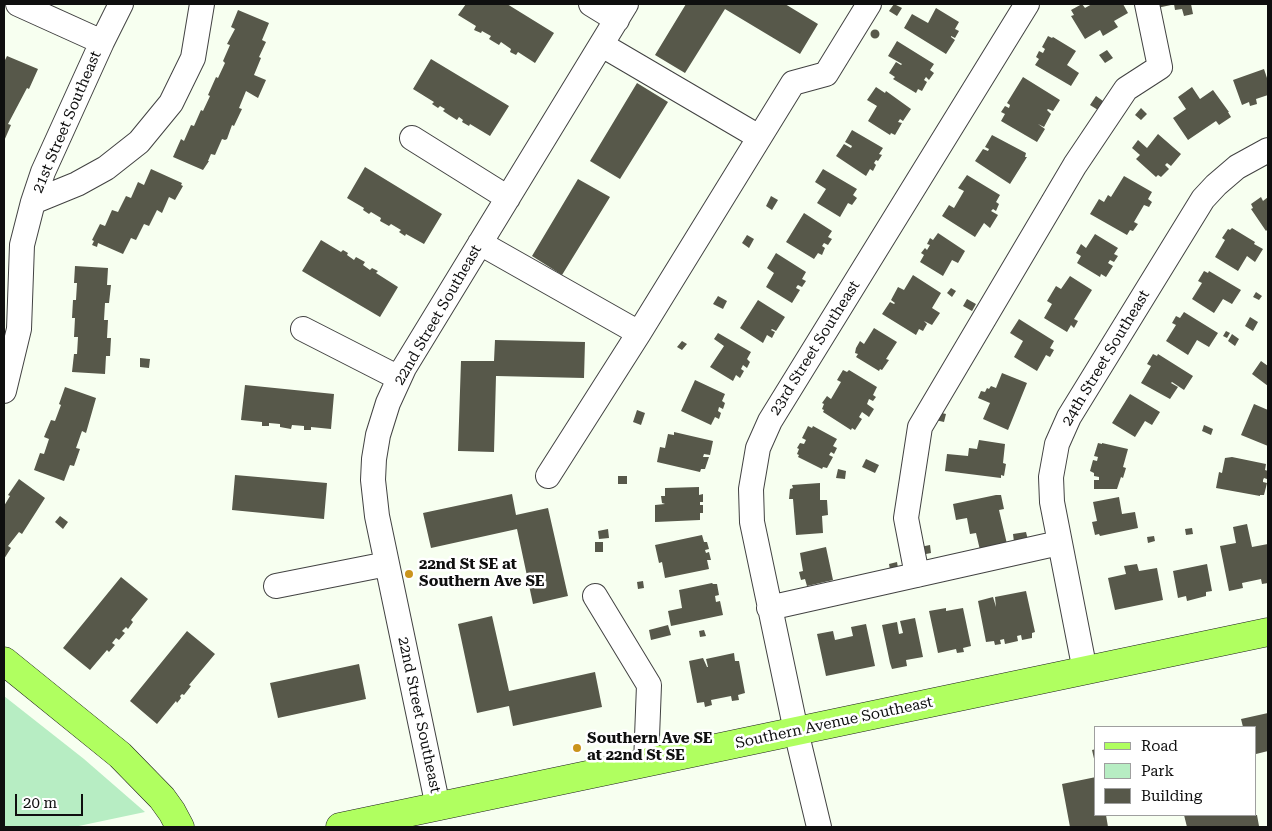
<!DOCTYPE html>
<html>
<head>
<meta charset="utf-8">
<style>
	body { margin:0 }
	#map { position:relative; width:1272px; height:831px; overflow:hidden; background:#f7fff0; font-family:"Roboto Serif",serif }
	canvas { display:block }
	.frame { position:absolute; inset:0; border:5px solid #0f0f0f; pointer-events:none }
	.legend { position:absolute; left:1094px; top:726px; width:162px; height:90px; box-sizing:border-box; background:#fff; border:1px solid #9f9f9f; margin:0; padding:6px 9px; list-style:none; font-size:15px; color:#0f0f0f }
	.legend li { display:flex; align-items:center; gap:10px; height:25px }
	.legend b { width:25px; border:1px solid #9f9f9f }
	.scale { position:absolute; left:15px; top:794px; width:68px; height:22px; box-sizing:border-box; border:2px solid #0f0f0f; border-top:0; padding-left:6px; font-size:15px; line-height:18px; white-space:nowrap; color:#0f0f0f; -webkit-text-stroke:4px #fff; paint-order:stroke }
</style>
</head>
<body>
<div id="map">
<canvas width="1272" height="831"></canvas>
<div class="frame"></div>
<ul class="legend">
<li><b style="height:6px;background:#b0ff60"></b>Road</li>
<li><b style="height:14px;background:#b7edc3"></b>Park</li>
<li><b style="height:14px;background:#57584a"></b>Building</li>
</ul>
<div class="scale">20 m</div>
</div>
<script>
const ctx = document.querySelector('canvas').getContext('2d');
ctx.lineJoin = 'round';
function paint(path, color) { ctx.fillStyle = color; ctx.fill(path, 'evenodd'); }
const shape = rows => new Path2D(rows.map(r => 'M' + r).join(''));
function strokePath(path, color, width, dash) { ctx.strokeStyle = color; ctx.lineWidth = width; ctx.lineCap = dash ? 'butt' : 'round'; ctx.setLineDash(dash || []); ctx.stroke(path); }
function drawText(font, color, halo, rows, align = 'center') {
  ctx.font = font + ' "Roboto Serif",serif'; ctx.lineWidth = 5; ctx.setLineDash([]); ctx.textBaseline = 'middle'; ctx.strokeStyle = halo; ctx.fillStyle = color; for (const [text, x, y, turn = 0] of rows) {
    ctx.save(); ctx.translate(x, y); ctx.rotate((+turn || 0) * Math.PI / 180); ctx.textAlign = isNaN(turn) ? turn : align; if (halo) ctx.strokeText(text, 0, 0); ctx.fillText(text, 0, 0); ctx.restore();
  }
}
paint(shape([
	[4,696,84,759,145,812,74,827,4,827]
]), '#b7edc3');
paint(shape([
	[466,4,507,4,554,33,535,63,518,52,516,55,510,52,511,49,501,42,499,45,489,39,491,36,482,31,481,33,474,30,476,26,458,15],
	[686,4,785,4,818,24,800,54,725,9,685,73,655,55],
	[894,4,902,8,897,16,889,11],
	[1082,4,1085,8,1092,4,1123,4,1128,13,1114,21,1118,27,1103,36,1100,30,1085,39,1071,16,1074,15,1071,10],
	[1156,4,1171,4,1171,5,1157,8],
	[1174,4,1191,4,1193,14,1184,16,1182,9,1175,10],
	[936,8,959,22,955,29,959,31,955,38,951,36,951,37,955,40,946,54,904,28,912,14,928,23],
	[238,10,269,23,262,40,266,42,259,57,261,58,254,75,266,80,258,98,246,91,239,108,242,109,234,126,232,125,227,139,225,140,222,139,215,155,211,154,208,161,209,161,203,170,173,157,181,139,184,141,191,125,194,126,201,110,203,111,210,96,208,95,216,77,218,78,225,63,223,61,230,45,227,44,235,29,231,27],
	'870.5 34a4.5 4.5 0 1 1 9 0a4.5 4.5 0 1 1-9 0Z',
	[1048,36,1052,38,1053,37,1076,51,1067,65,1079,73,1071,86,1035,65,1039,59,1036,57,1039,51,1043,53,1045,49,1042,47],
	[897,41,934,64,930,70,934,73,929,80,926,77,924,80,927,82,922,91,918,89,916,93,893,79,895,77,889,73,896,62,901,65,902,64,888,56],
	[1107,50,1113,58,1105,63,1099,55],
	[7,56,38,69,29,89,27,88,8,124,11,125,4,141,4,62],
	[431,59,509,106,490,136,470,124,469,126,462,122,463,120,459,117,457,120,449,115,443,111,445,109,440,106,438,108,432,104,434,102,413,89],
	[1264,69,1268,81,1268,95,1256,99,1257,104,1250,106,1249,102,1242,105,1233,80],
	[1023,77,1060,100,1053,111,1048,109,1047,110,1051,114,1044,127,1038,124,1045,129,1037,142,1001,121,1005,114,1001,112,1005,106,1009,108,1010,105,1007,103],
	[637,83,668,102,620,179,590,161],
	[876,87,885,93,886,91,911,109,903,121,900,119,898,122,902,123,895,135,891,133,890,135,868,121,877,106,867,100],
	[1192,87,1200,99,1213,90,1229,112,1228,112,1231,117,1219,125,1216,121,1188,140,1173,118,1186,109,1178,97],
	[1096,96,1103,101,1098,110,1090,105],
	[1141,108,1147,114,1141,120,1135,115],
	[852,130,883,148,879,154,882,155,878,161,876,160,874,163,876,165,873,171,870,169,866,176,836,156,844,144,851,148,852,146,845,142],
	[1158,134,1181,154,1171,166,1167,163,1165,165,1169,169,1161,177,1158,175,1156,177,1136,159,1140,155,1132,148,1138,140,1147,148],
	[992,135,1026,153,1025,157,1027,157,1010,184,975,161,983,149,988,151,989,149,985,147],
	[365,167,442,214,424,244,406,234,405,236,399,232,401,230,391,224,389,226,380,221,381,218,371,212,369,214,363,210,364,208,347,198],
	[151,169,182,183,181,185,183,186,175,200,169,197,162,213,157,210,149,226,144,224,136,240,131,238,123,254,98,243,97,247,92,245,94,241,92,240,100,224,105,226,112,210,118,212,126,196,131,198,138,182,144,185],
	[823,169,857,189,853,195,857,198,852,205,848,203,840,217,817,203,826,189,815,182],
	[967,175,1000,195,996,202,999,204,996,211,993,209,991,211,998,215,990,228,984,223,975,237,942,216,949,205,954,208,964,191,958,188],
	[1124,176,1152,192,1148,199,1152,202,1149,207,1144,205,1134,222,1138,224,1133,231,1130,230,1127,235,1090,214,1099,199,1104,202,1108,195,1111,197],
	[578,179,610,197,562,275,532,256],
	[771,196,778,200,772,210,766,206],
	[1261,197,1263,201,1268,197,1268,229,1266,231,1251,209,1253,208,1251,204],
	[804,213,832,231,828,237,832,239,828,245,824,243,822,246,825,248,822,255,818,253,814,259,786,242],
	[1232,228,1255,242,1254,244,1263,249,1255,262,1247,256,1238,271,1215,257,1225,240,1222,238,1228,229,1230,230],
	[938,233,965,251,958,263,952,260,943,276,920,262,924,255,921,253,925,248,927,250,930,245,927,244,930,238,933,240],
	[1095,234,1118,248,1114,254,1118,256,1114,262,1110,260,1108,263,1113,266,1106,277,1101,274,1100,277,1077,263,1081,256,1076,253,1081,244,1086,248],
	[747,235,754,239,749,248,742,243],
	[321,240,341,252,343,250,348,253,347,255,354,260,356,257,365,262,363,265,370,270,372,268,378,271,376,273,398,287,380,317,302,271],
	[776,253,806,272,802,279,806,281,802,287,798,285,797,286,796,288,800,290,792,303,766,287,774,273,767,268],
	[75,266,108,268,107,285,111,285,109,303,105,303,104,320,108,320,107,338,111,338,110,356,106,356,105,374,72,372,74,354,77,354,78,337,74,337,75,318,72,318,73,300,76,300,77,283,74,283],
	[1204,271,1208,273,1209,271,1241,290,1232,304,1223,299,1214,313,1192,299,1202,283,1198,281],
	[913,275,941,293,932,308,940,313,932,325,924,321,927,324,923,331,919,329,916,335,882,314,890,302,894,304,895,303,891,300,898,287,904,290],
	[1070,276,1092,290,1074,319,1078,321,1074,328,1071,325,1067,332,1044,318,1052,304,1047,301,1056,286,1061,289],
	[951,288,956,291,952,297,947,293],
	[1256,292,1262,296,1259,300,1253,297],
	[718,296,727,301,723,309,713,304],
	[967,299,976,304,972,311,963,306],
	[758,300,785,317,776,331,772,329,771,330,775,332,772,338,767,335,763,343,740,328],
	[1184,312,1218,333,1209,347,1197,340,1188,355,1166,341,1176,325,1172,323,1176,316,1180,318],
	[1250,317,1258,322,1253,331,1245,326],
	[1019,319,1054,341,1050,348,1054,350,1050,357,1046,355,1037,371,1014,357,1023,341,1010,333],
	[874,328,897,342,886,359,889,360,882,370,880,369,879,371,856,357,858,354,855,353,856,348,860,341,864,344],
	[1226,331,1230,333,1227,338,1223,336],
	[718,333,751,352,747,359,750,362,747,368,743,365,741,369,744,371,740,378,736,375,733,381,710,367,724,346,714,339],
	[1232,334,1239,339,1235,346,1228,341],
	[495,340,585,342,584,378,496,376,494,452,458,451,461,361,494,361],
	[682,341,687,344,682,350,677,347],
	[1153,354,1157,356,1158,354,1193,376,1184,390,1172,382,1171,383,1178,387,1170,399,1141,383,1151,366,1147,364],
	[140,358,150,359,149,368,140,367],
	[1261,361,1268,366,1268,386,1252,374],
	[843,370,847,372,849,370,877,387,873,395,876,397,873,401,869,399,867,404,874,409,869,417,862,412,859,417,862,419,855,430,852,428,851,430,823,412,824,410,822,409,824,404,822,403,827,396,831,399,841,382,837,380],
	[1002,373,1027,383,1008,430,983,419,990,403,978,398,981,391,985,392,987,388,989,389,991,386,996,388],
	[695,380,725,394,722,401,725,403,723,409,719,407,718,411,721,413,719,419,715,417,711,425,681,411],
	[245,385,334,394,331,429,311,427,311,430,304,430,304,426,292,425,291,429,280,427,280,424,269,423,269,426,262,426,262,422,241,420],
	[65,387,96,398,86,433,82,431,76,448,80,449,74,466,70,465,64,481,34,470,40,453,44,454,49,439,44,437,51,420,55,421,61,405,59,404],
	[1130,394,1160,412,1152,425,1145,421,1135,437,1112,423],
	[1254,404,1268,410,1268,446,1241,435],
	[637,410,645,413,641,425,633,422],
	[933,411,946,414,944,422,931,419],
	[1204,425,1213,429,1211,435,1202,431],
	[808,426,812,428,813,426,837,439,833,446,837,448,834,454,831,452,829,455,833,457,827,468,823,467,822,469,798,457,799,455,797,454,799,449,797,448,800,443,804,444,806,440,802,438],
	[674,432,713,441,710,455,704,454,703,457,709,457,705,469,701,469,700,472,657,462,660,447,665,448,668,434,674,435],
	[979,440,1005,444,1003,463,1006,464,1004,476,1001,475,1001,478,945,471,947,454,968,456,969,448,977,449],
	[1098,443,1102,444,1102,443,1128,449,1123,467,1126,468,1123,478,1121,477,1117,489,1094,489,1094,480,1099,480,1099,477,1094,476,1094,473,1090,471,1093,460,1097,461,1098,457,1094,456],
	[1232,457,1266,464,1265,470,1268,471,1268,474,1267,479,1264,478,1263,480,1263,482,1267,483,1264,495,1260,495,1260,496,1216,488,1219,472,1222,473,1225,458],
	[866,459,879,465,875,473,862,467],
	[838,469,846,471,845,479,836,478],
	[235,475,327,483,324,519,232,510],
	[618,476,627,476,627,484,618,484],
	[19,479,45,498,22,534,19,532,8,546,11,548,4,559,4,506,10,496,8,495],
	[820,483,820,500,827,500,828,515,822,516,823,533,796,535,793,499,789,499,790,489,793,488,792,485],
	[699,487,699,495,703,494,703,502,700,502,700,505,703,505,703,513,700,513,700,520,655,522,655,505,665,504,662,503,661,496,665,496,665,488],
	[512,494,516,515,548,508,568,596,533,604,517,529,431,548,423,513],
	[996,495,1001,495,1004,509,999,510,1007,544,980,550,976,533,970,534,967,518,956,520,953,504],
	[1119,497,1122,514,1135,512,1138,528,1100,536,1099,534,1095,535,1092,522,1097,521,1093,502],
	[60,516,68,522,63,529,55,522],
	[1247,524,1252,547,1268,544,1268,583,1262,584,1261,579,1242,583,1243,588,1229,591,1220,546,1236,543,1233,527],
	[1192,528,1193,534,1186,535,1185,529],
	[608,529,609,538,599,539,598,531],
	[1026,532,1028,540,1014,542,1013,534],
	[702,535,704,542,707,542,709,549,705,550,706,553,709,552,711,560,707,560,709,569,665,578,662,562,659,563,655,545],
	[1154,536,1155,541,1148,543,1147,537],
	[595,542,603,542,603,552,595,552],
	[930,545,931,553,921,555,920,547],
	[826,547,833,580,807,586,805,579,801,580,799,572,803,571,800,553],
	[897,562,898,568,890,570,889,564],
	[1137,564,1139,571,1157,568,1163,600,1115,610,1108,578,1126,574,1124,566],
	[1207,564,1212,591,1206,592,1206,596,1187,601,1186,596,1178,598,1173,571],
	[121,577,148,599,131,620,133,622,128,629,126,627,122,631,125,633,119,640,116,638,112,643,115,645,109,652,107,650,90,670,63,648],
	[643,581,644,588,638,589,637,582],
	[712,583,713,584,717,584,719,595,715,596,716,602,720,601,723,615,671,626,668,611,682,608,679,590],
	[1026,591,1035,632,1032,633,1032,638,1022,640,1021,635,1017,636,1018,641,1005,644,1004,639,1000,640,1001,644,995,645,994,641,986,642,978,601,993,597,996,607,995,597],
	[946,608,946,611,963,608,971,646,963,648,964,652,957,653,956,649,938,653,929,611],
	[492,616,509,691,595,672,602,707,513,726,509,706,477,713,458,624],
	[915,618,923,657,906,660,907,666,892,669,890,663,882,625,897,622,899,634,903,633,900,621],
	[866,624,875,666,826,676,817,634,833,631,835,640,853,636,851,627],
	[668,625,671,635,651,640,649,630],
	[704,630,706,636,700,637,699,631],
	[187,631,215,654,189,685,191,686,184,695,182,694,180,696,181,698,177,703,176,701,157,724,130,701],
	[734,653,735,661,739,661,745,693,738,695,739,700,732,701,731,696,711,700,712,705,705,707,704,702,697,703,689,661,703,658,707,667,708,667,706,659],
	[359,664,366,699,278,718,270,683],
	[1268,713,1268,751,1256,754,1256,727,1243,727,1241,719],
	[1096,749,1096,763,1095,763,1092,750],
	[1096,777,1096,815,1106,815,1108,827,1070,827,1062,784],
	[1184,815,1257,815,1259,826,1187,827]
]), '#57584a');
const minor = shape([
	[18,4,102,42],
	[591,4,617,20],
	[602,45,759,137],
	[412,138,508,198],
	[33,202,77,184,106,168,139,142,171,103,193,58,202,4],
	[480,243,639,333],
	[303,329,399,378],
	[4,391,19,329,22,245,33,202,43,172,102,42,121,4],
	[548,476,639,333,793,83,826,74,869,4],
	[917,575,906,518,920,427,1075,165,1126,89,1160,67,1147,4],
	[276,586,387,564],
	[595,596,649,685,646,763],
	[769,608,1059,543],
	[1085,671,1052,502,1051,477,1057,444,1069,417,1203,199,1216,185,1237,167,1268,150],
	[438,807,377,516,373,480,374,459,378,435,388,403,404,368,626,4],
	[819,827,796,731,752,522,751,489,758,448,770,421,1027,4]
]);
const major = shape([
	[4,661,120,755,162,798,172,812,180,827],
	[340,827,1268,632]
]);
strokePath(minor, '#424242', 26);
strokePath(major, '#202020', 29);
strokePath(minor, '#fff', 24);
strokePath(major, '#b0ff60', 28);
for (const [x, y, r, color] of [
	[409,574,5,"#ca941c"],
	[577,748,5,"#ca941c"]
]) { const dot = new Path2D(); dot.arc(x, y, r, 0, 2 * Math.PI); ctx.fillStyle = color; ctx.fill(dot); strokePath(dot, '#fff', 2); }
drawText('15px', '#0f0f0f', '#fff', [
	["21st Street Southeast",67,122,-67],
	["22nd Street Southeast",438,315,-60],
	["23rd Street Southeast",815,348,-58],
	["24th Street Southeast",1106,358,-59],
	["22nd Street Southeast",419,715,78],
	["Southern Avenue Southeast",834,723,-12]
]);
drawText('bold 15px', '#0f0f0f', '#fff', [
	["22nd St SE at",419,565],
	["Southern Ave SE",419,582],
	["Southern Ave SE",587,739],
	["at 22nd St SE",587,756]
], 'left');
</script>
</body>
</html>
